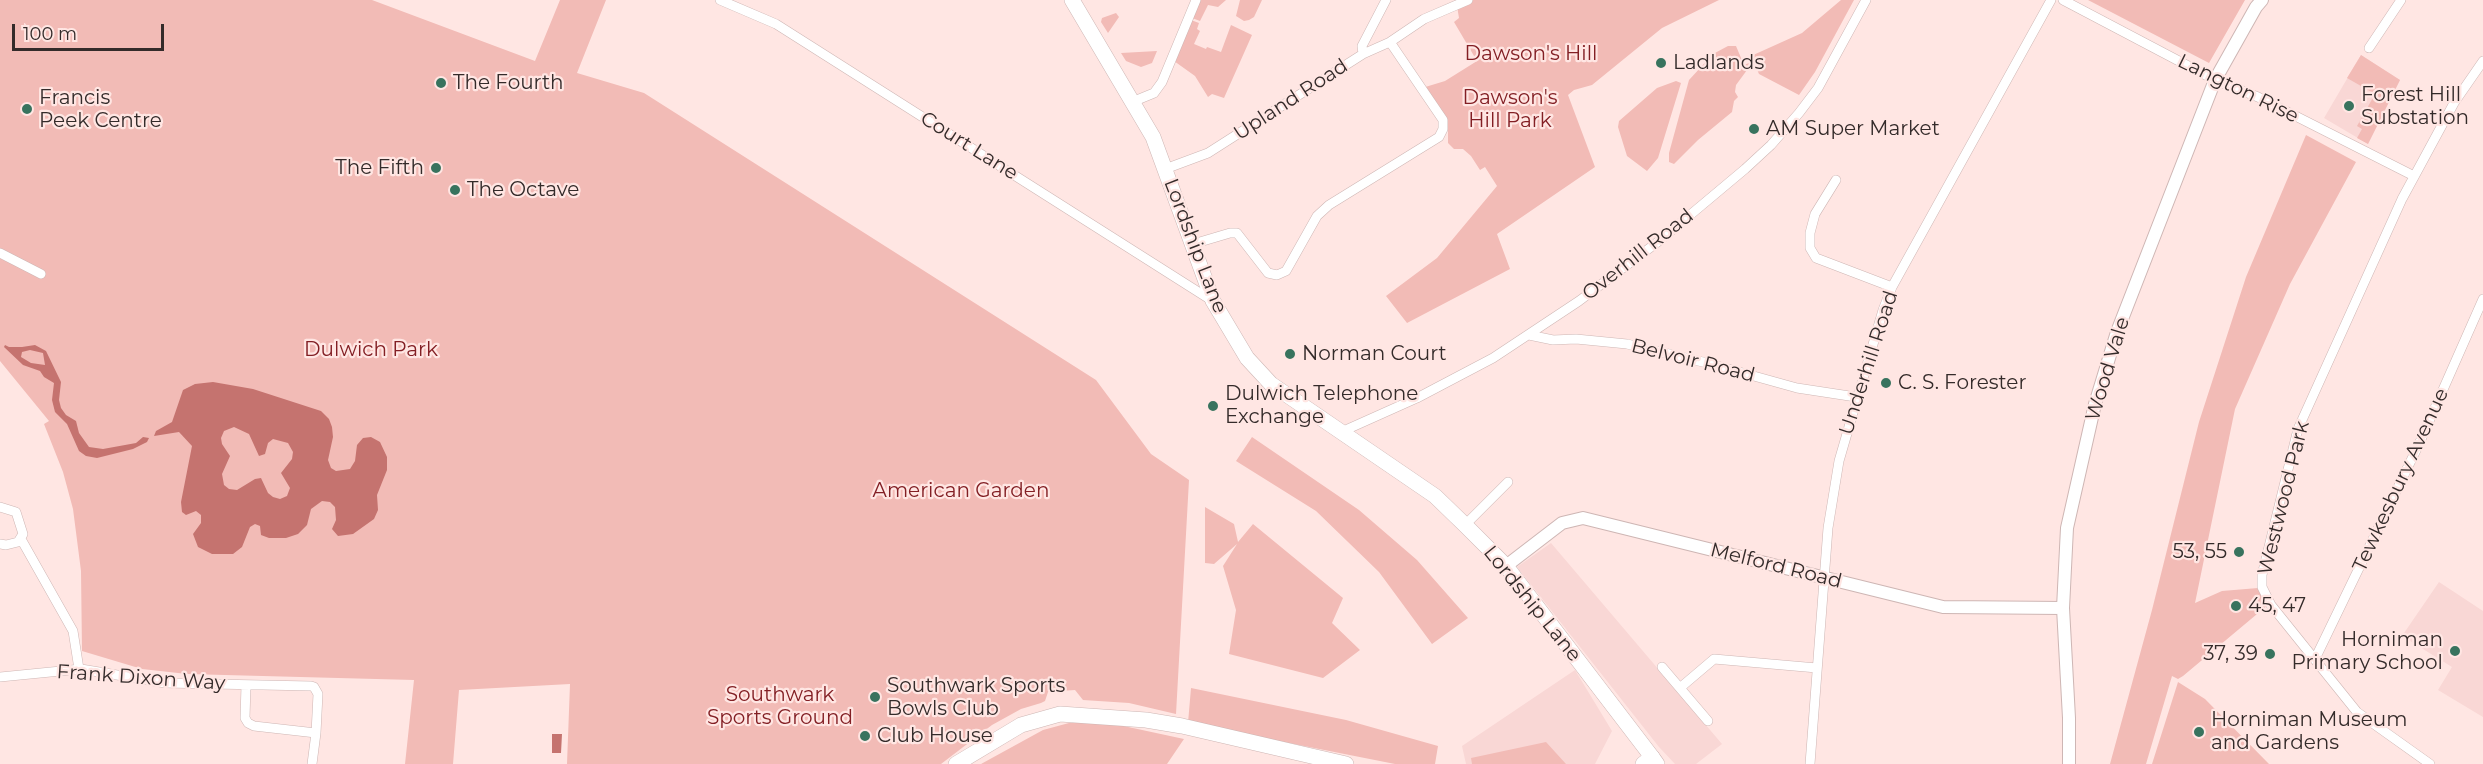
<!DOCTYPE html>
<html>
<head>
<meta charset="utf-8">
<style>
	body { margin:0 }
	#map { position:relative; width:2483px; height:764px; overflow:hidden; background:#ffe6e3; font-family:Montserrat,sans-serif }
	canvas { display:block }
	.scale { position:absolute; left:12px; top:24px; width:152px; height:27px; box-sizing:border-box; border:3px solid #342b2a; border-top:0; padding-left:8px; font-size:18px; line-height:21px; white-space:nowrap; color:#342b2a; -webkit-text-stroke:4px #ffe6e3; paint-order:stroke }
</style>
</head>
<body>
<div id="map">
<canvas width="2483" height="764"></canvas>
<div class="scale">100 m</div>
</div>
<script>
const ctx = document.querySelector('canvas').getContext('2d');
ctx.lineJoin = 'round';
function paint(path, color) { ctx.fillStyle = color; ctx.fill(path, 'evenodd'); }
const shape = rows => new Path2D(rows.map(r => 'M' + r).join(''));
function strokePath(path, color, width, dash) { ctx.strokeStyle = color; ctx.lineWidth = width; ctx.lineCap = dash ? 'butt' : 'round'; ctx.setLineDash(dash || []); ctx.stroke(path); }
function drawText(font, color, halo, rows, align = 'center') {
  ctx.font = font + ' Montserrat,sans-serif'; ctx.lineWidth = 4.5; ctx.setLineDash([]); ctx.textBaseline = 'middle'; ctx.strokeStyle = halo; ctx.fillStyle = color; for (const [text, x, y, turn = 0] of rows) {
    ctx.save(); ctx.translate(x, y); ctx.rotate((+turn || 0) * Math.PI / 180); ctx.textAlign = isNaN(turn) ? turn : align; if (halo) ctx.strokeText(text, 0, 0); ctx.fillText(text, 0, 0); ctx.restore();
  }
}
paint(shape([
	[2361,55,2400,80,2368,144,2324,118],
	[1551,543,1722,744,1696,764,1675,764,1659,747,1517,567],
	[2439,582,2483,611,2483,717,2438,690,2452,667,2402,636],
	[1575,670,1612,731,1595,764,1466,764,1462,746]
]), '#f9d7d5');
paint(shape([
	[0,0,372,0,535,61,560,0,606,0,577,73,644,93,1096,380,1151,454,1189,480,1176,714,1129,703,1083,700,1075,690,1060,691,1048,692,1045,701,1041,703,1021,709,992,725,941,764,567,764,570,684,459,690,453,764,405,764,414,680,187,674,142,669,82,651,81,571,73,509,63,472,44,424,49,421,0,361],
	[1200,0,1226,0,1218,7,1208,5,1200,21,1192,18],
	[1240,0,1262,0,1254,17,1249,20,1244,21,1236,16],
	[1465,0,1719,0,1662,28,1592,85,1574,90,1568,95,1595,167,1497,234,1510,269,1407,323,1386,296,1437,258,1497,186,1485,167,1480,170,1471,156,1463,149,1454,149,1448,143,1448,121,1422,88,1445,81,1477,61,1454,22,1459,18,1457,6],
	[1841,0,1854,0,1815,72,1799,95,1759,74,1751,56,1802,33],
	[2088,0,2245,0,2209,63],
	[1116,13,1119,17,1108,33,1101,22,1102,18],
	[1191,20,1199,23,1197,29,1200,31,1194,44,1206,49,1207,47,1221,52,1231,25,1252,35,1224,98,1212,94,1208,97,1195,76,1174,61],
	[1728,46,1736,46,1744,65,1749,63,1750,66,1736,85,1735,92,1738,97,1734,101,1732,112,1698,140,1674,164,1669,162,1669,153,1689,80,1713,54],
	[1157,51,1152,63,1141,67,1126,61,1121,53],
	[2361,55,2400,80,2368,144,2357,138,2362,129,2357,126,2375,94,2347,78],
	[1676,81,1681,83,1658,158,1647,171,1627,156,1618,127,1619,121,1657,88],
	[2306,135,2356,162,2290,284,2235,409,2195,603,2222,591,2258,588,2269,604,2183,676,2178,679,2172,676,2146,764,2110,764,2152,610,2199,422,2246,277],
	[1252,437,1359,510,1417,560,1468,618,1432,644,1379,572,1316,511,1236,461],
	[1205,507,1234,524,1238,542,1253,524,1343,598,1332,623,1360,650,1323,678,1229,654,1236,610,1223,566,1237,544,1214,564,1205,563],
	[2178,682,2205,699,2269,764,2152,764],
	[1191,688,1346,720,1438,746,1435,764,1395,764,1188,723],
	[1105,722,1184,739,1167,764,981,764,1043,730,1069,723],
	[1546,742,1566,764,1472,764,1471,758]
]), '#f2bbb6');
paint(shape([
	[5,345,9,347,22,347,35,345,46,351,61,382,59,400,61,408,66,415,76,421,79,433,89,447,103,449,136,443,143,437,149,438,147,442,133,449,97,458,86,456,79,451,67,424,55,412,52,400,54,383,44,377,40,371,23,365,4,347],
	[30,350,43,353,45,365,31,363,21,357,22,352],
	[213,382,253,389,321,411,329,419,332,427,333,437,328,460,331,468,336,471,350,469,355,461,357,445,363,438,371,437,380,442,387,457,387,470,377,495,378,510,374,519,353,534,338,536,332,529,336,520,335,507,330,502,322,501,311,509,307,525,298,534,286,538,269,538,261,535,260,526,255,524,250,527,242,547,233,554,212,554,198,547,193,534,201,523,201,515,196,511,186,515,182,512,181,502,192,446,179,432,154,436,156,431,172,422,183,390,195,384],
	[234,427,249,434,259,456,265,454,268,443,273,439,288,443,293,452,292,459,281,473,290,488,287,496,280,499,273,497,268,493,261,478,255,479,237,490,229,489,224,485,222,474,230,456,222,444,221,438,224,431],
	[552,734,562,734,561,753,552,753]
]), '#c5736f');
const minor = shape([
	[720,0,776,24,1211,300],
	[2063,0,2215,80,2258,97,2414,176],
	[2369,48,2401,0],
	[1363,54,1390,42,1424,19,1468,0],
	[1132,102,1154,93,1162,82,1196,0],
	[1165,169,1208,153,1363,54,1362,46,1386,0],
	[1836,180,1815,214,1810,233,1810,248,1816,258,1892,287],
	[1193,244,1230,233,1237,233,1268,273,1277,275,1286,271,1317,216,1329,205,1439,137,1443,129,1443,120,1390,42],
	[0,253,41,274],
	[1529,335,1553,340,1576,339,1627,344,1707,363,1797,388,1856,397],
	[1341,432,1417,398,1493,358,1579,301,1659,241,1745,169,1771,145,1799,113,1818,88,1866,0],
	[0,507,16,512,23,534,18,542,6,545,0,544],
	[1465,525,1508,482],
	[21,539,73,631,79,669],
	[2315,659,2419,444,2483,299],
	[1662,667,1708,721],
	[0,677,81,669,165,683,311,686,314,687,318,694,316,733,254,726,248,723,245,718,246,685],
	[1681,687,1714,659,1817,668],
	[312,764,316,733],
	[1810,764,1828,528,1839,461,1883,310,1892,287,2051,0],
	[2430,764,2357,712,2271,605,2262,587,2262,575,2298,429,2402,199,2454,103,2483,61]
]);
const tertiary = shape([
	[1506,566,1562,523,1583,518,1943,607,2063,608],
	[2069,764,2069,718,2063,608,2067,528,2095,404,2117,332,2215,80,2256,7,2262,0]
]);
const primary = shape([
	[1072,0,1153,137,1213,301,1247,358,1271,384,1435,496,1465,525,1506,566,1652,757]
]);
const trunk = shape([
	[956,764,1021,725,1060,714,1146,720,1182,726,1346,764],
	[1643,764,1652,757,1657,764]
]);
strokePath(minor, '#ceb6b4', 10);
strokePath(tertiary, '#ceb6b4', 14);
strokePath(primary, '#ceb6b4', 16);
strokePath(trunk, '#ceb6b4', 16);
strokePath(minor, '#fff', 9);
strokePath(tertiary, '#fff', 12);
strokePath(primary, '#fff', 15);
strokePath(trunk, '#fff', 15);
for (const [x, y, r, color] of [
	[1661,63,6,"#38735e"],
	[441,83,6,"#38735e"],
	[2349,106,6,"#38735e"],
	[27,109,6,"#38735e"],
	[1754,129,6,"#38735e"],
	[436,168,6,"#38735e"],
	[455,190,6,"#38735e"],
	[1290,354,6,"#38735e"],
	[1886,383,6,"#38735e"],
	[1213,406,6,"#38735e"],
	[2239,552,6,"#38735e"],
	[2236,606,6,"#38735e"],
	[2455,651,6,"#38735e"],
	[2270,654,6,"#38735e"],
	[875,697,6,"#38735e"],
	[2199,732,6,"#38735e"],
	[865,736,6,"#38735e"]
]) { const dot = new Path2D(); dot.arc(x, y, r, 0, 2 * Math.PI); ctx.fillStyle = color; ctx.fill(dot); strokePath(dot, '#ffe6e3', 2); }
drawText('20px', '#831f24', '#ffe6e3', [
	["Dawson's Hill",1531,54],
	["Dawson's",1510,98],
	["Hill Park",1510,121],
	["Dulwich Park",371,350],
	["American Garden",961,491],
	["Southwark",780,695],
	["Sports Ground",780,718]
]);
drawText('20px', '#342b2a', '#ffe6e3', [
	["Ladlands",1673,63],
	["The Fourth",453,83],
	["Forest Hill",2361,95],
	["Substation",2361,118],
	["Francis",39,98],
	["Peek Centre",39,121],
	["AM Super Market",1766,129],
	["The Fifth",424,168,"right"],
	["The Octave",467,190],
	["Norman Court",1302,354],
	["C. S. Forester",1898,383],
	["Dulwich Telephone",1225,394],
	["Exchange",1225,417],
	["53, 55",2227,552,"right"],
	["45, 47",2248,606],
	["Horniman",2443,640,"right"],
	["Primary School",2443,663,"right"],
	["37, 39",2258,654,"right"],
	["Southwark Sports",887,686],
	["Bowls Club",887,709],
	["Horniman Museum",2211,720],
	["and Gardens",2211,743],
	["Club House",877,736]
], 'left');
drawText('20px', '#342b2a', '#ffe6e3', [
	["Langton Rise",2238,89,26],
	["Upland Road",1291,100,-33],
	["Court Lane",969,146,32],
	["Lordship Lane",1195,246,69],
	["Overhill Road",1638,255,-38],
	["Belvoir Road",1693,361,14],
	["Underhill Road",1869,363,-72],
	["Wood Vale",2108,369,-73],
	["Tewkesbury Avenue",2401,480,-65],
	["Westwood Park",2284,498,-76],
	["Melford Road",1776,566,14],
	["Lordship Lane",1532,604,51],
	["Frank Dixon Way",141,678,4]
]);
</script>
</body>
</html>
